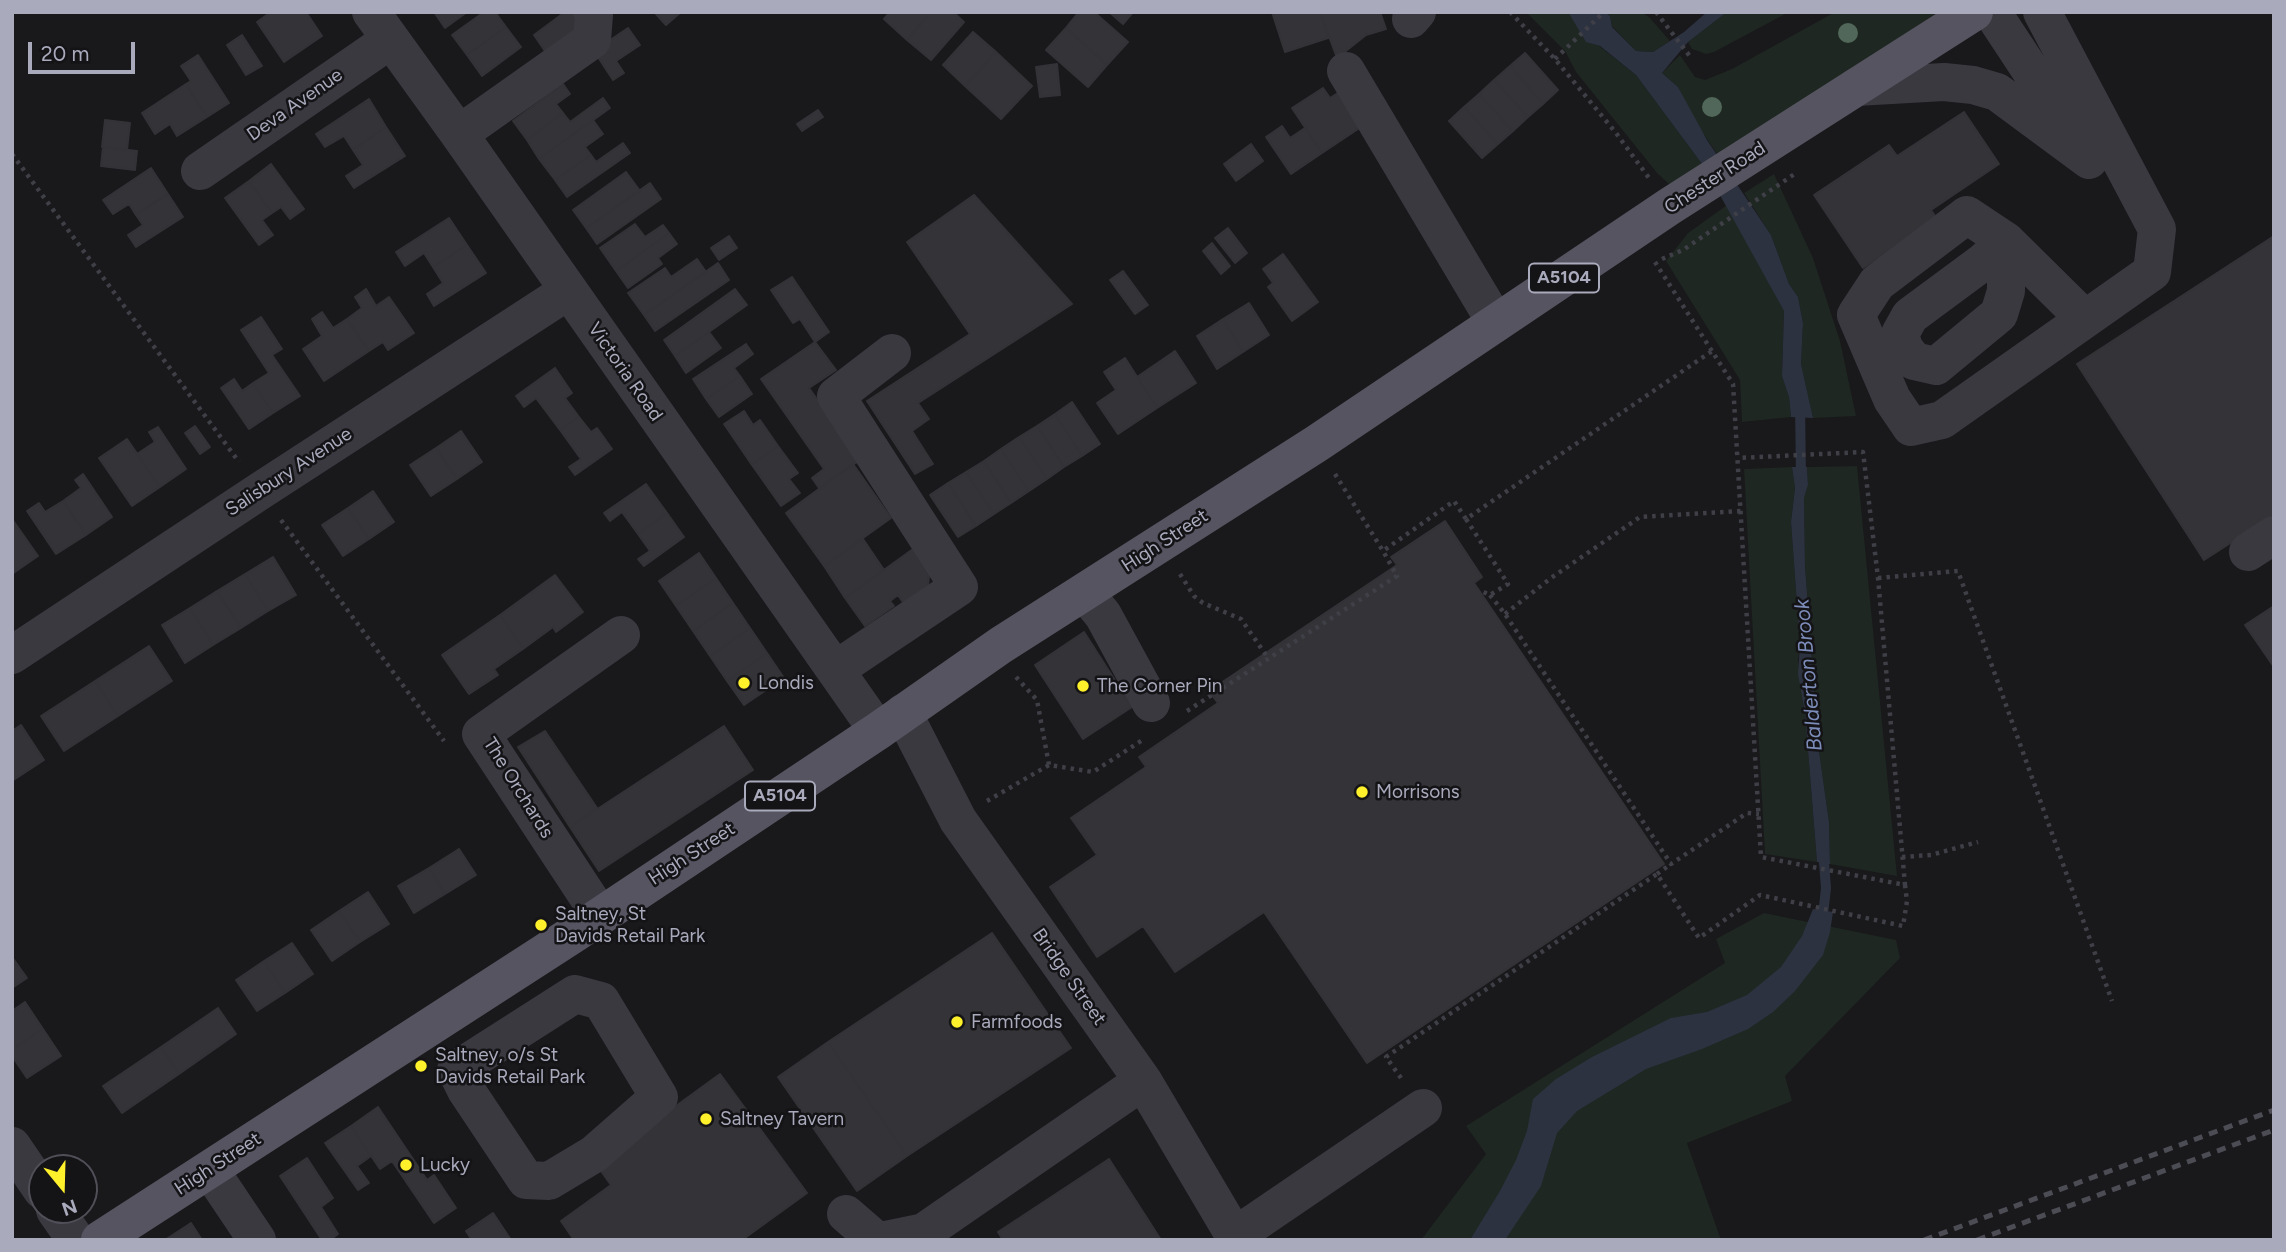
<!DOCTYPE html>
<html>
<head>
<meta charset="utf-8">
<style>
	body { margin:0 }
	#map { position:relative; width:2286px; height:1252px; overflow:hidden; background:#19181b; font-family:Figtree,sans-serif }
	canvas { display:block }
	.frame { position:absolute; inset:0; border:14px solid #a9aabc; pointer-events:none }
	.north { position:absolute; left:28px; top:1154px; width:70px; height:70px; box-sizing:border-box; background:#141316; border:2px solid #504f58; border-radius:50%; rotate:161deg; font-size:19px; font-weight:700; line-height:28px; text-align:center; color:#a9aabc }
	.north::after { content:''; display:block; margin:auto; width:24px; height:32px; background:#fff02c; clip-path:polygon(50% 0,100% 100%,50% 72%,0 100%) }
	.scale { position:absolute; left:28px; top:42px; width:107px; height:32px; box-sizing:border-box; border:4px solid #a9aabc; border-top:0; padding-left:9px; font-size:21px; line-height:24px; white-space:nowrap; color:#a9aabc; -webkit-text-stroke:5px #141316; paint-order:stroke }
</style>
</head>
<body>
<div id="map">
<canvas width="2286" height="1252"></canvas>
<div class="frame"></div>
<div class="north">N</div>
<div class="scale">20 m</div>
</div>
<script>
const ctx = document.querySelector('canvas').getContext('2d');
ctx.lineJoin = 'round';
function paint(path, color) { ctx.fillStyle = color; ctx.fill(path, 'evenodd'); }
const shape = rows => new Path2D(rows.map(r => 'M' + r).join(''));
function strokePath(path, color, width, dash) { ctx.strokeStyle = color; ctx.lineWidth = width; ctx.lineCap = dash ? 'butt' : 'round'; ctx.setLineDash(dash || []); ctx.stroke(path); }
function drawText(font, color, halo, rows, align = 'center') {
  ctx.font = font + ' Figtree,sans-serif'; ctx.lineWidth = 5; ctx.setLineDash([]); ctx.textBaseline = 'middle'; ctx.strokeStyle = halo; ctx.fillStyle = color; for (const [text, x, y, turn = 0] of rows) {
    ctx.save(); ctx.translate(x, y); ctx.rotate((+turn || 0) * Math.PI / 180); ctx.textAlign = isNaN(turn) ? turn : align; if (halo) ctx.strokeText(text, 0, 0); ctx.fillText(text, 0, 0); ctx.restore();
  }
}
paint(shape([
	[1526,12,1568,12,1586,41,1599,46,1636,75,1705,168,1669,184,1657,173,1576,72,1565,51],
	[1605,12,1642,12,1650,18,1670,41,1653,52,1636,51,1612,26,1610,16],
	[1727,12,1789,12,1714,52,1706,54,1692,49,1688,42],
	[1835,12,1938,12,1720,158,1696,123,1678,87,1662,73,1680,55,1695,77,1705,80,1732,69],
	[1774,174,1813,258,1840,341,1856,416,1813,418,1801,364,1803,323,1798,297,1789,284,1771,235,1744,193],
	[1727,205,1784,311,1782,376,1789,397,1791,417,1742,422,1740,380,1666,261,1688,233],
	[1857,466,1897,876,1830,864,1829,822,1818,744,1805,564,1804,498,1808,485,1807,467],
	[1792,467,1795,488,1791,522,1800,645,1798,660,1805,713,1817,862,1765,854,1744,469],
	[1764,913,1896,940,1900,958,1785,1076,1792,1101,1687,1143,1721,1240,1421,1240,1486,1154,1466,1126,1725,963,1716,939]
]), '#1e2721');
paint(shape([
	[1568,12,1605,12,1610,16,1612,27,1636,51,1653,52,1684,32,1707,12,1727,12,1688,42,1662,73,1678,87,1707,140,1771,235,1789,284,1798,297,1803,323,1801,364,1813,418,1791,417,1789,397,1782,376,1784,311,1705,168,1636,75,1600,46,1586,42],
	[1792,467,1807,467,1808,485,1804,498,1805,565,1818,744,1829,822,1830,864,1817,862,1805,713,1798,674,1800,645,1791,522,1795,488],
	[1813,909,1833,912,1830,932,1823,955,1795,991,1773,1012,1748,1029,1702,1049,1646,1069,1577,1111,1557,1133,1541,1186,1505,1240,1470,1240,1500,1191,1516,1160,1527,1131,1533,1099,1556,1079,1592,1057,1671,1018,1707,1012,1747,995,1781,967,1802,936]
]), '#2d3241');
strokePath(shape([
	[1800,403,1801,478],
	[1822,924,1826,888,1823,850]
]), '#2d3241', 10);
const building = shape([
	[271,12,306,12,322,36,284,62,257,22,271,12],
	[434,12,467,12,445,28,434,12],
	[484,12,495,12,506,27,467,55,452,35,484,12],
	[565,12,571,12,582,28,547,54,534,35,565,12],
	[658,12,681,12,666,25,656,14,658,12],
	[890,12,931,12,907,40,884,19,890,12],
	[931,12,953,12,964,22,931,60,907,40,931,12],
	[1079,12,1094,12,1128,42,1107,65,1066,28,1079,12],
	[1109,12,1133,12,1123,24,1109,12],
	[1272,12,1320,12,1328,38,1285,52,1272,12],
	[1320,12,1380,12,1386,29,1366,35,1337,58,1320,12],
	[506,27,521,47,482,76,467,55,506,27],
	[628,28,640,45,616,61,624,73,613,80,594,51,628,28],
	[1066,28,1107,65,1088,87,1046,50,1066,28],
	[973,32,996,52,965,86,943,65,973,32],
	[242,35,262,66,246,75,227,45,242,35],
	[996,52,1032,86,1001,119,965,86,996,52],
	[1525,53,1558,90,1543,104,1510,66,1525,53],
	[198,55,229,103,207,117,186,84,191,81,181,66,198,55],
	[1057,64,1060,95,1040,97,1036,67,1057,64],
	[1510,66,1543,104,1528,117,1494,80,1510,66],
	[1494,80,1528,117,1513,131,1479,94,1494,80],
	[186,84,207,117,177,136,170,124,155,134,142,113,186,84],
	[563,84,570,94,556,104,563,113,527,140,513,121,563,84],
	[1323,88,1330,98,1338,93,1361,127,1322,153,1292,108,1323,88],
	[1479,94,1513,131,1498,144,1464,107,1479,94],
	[603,98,610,108,539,159,527,140,563,113,570,122,603,98],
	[369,99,386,127,353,150,344,136,325,147,316,134,369,99],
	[1464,107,1498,144,1482,158,1449,121,1464,107],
	[818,110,823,117,802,131,797,124,818,110],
	[1964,112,1999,164,1931,210,1937,219,1863,268,1814,195,1889,145,1897,156,1964,112],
	[105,120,130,123,127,150,102,147,105,120],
	[593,120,603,134,585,147,591,155,555,180,539,159,593,120],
	[1282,126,1290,138,1305,128,1322,153,1291,174,1266,137,1282,126],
	[386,127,405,156,354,188,346,176,363,165,353,150,386,127],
	[623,143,630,153,567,197,555,180,591,155,596,162,623,143],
	[1251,144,1263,161,1236,181,1224,164,1251,144],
	[103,147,137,151,135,170,101,166,103,147],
	[271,164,304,209,290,219,281,207,272,213,249,181,271,164],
	[151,168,168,194,136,215,129,204,113,214,103,200,151,168],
	[626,172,640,191,586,228,573,210,626,172],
	[249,181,272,213,262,220,273,235,259,245,225,198,249,181],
	[650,183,661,199,597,244,586,228,650,183],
	[168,194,183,217,136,247,128,235,143,225,136,215,168,194],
	[974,195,1072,304,918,403,929,419,912,431,933,464,915,474,867,401,970,334,907,242,974,195],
	[449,218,467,245,433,267,424,253,405,266,396,252,449,218],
	[635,224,645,237,663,225,669,233,616,271,600,248,635,224],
	[1228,228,1247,253,1235,263,1215,238,1228,228],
	[669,233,677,244,658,258,662,264,628,288,616,271,669,233],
	[729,236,737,248,719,260,711,248,729,236],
	[2274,236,2274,515,2204,560,2077,364,2274,236],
	[1212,243,1230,266,1221,274,1203,251,1212,243],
	[467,245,486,273,434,306,427,294,443,283,433,267,467,245],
	[1283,254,1318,302,1292,321,1268,287,1273,283,1263,269,1283,254],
	[697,259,706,272,644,315,628,293,665,268,671,277,697,259],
	[718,263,729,280,655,331,644,315,718,263],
	[1123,271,1148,305,1135,314,1110,280,1123,271],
	[792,277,829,332,815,342,800,319,793,323,771,290,792,277],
	[366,289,376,306,389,297,414,333,388,350,383,342,369,351,347,319,362,308,355,297,366,289],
	[735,289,747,305,675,356,664,340,735,289],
	[1249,303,1269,335,1243,352,1223,319,1249,303],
	[322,312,333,328,347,319,369,351,324,381,303,349,322,336,312,319,322,312],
	[261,317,282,349,272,355,300,396,273,413,253,383,269,373,241,330,261,317],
	[1223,319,1243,352,1217,369,1197,336,1223,319],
	[709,332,721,348,686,373,675,356,709,332],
	[815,342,836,370,809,388,860,460,819,488,812,478,824,469,761,379,815,342],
	[746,344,753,354,734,368,740,376,706,399,693,379,746,344],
	[1175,351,1196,383,1157,408,1137,377,1175,351],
	[1125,358,1157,408,1118,434,1097,403,1116,390,1104,372,1125,358],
	[555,368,572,393,565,398,579,417,560,430,536,398,524,407,516,396,555,368],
	[740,376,752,394,719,417,706,399,740,376],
	[234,379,242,391,253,383,273,413,249,429,221,388,234,379],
	[1072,402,1100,444,1082,456,1055,414,1072,402],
	[744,411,753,425,760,420,778,446,752,465,724,424,744,411],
	[1055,414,1082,456,1064,467,1037,426,1055,414],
	[579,417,591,432,597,428,612,449,575,475,569,467,581,459,560,430,579,417],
	[195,426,210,447,200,454,185,433,195,426],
	[1037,426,1064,467,1047,479,1019,437,1037,426],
	[158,427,186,469,160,487,137,454,155,442,149,432,158,427],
	[461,431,482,462,457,479,436,448,461,431],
	[1019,437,1047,479,1029,491,1001,449,1019,437],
	[127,439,160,487,132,506,99,458,127,439],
	[778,446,798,473,789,479,800,493,781,506,752,465,778,446],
	[436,448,457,479,431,496,410,465,436,448],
	[1001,449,1029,491,1011,503,984,461,1001,449],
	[984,461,1011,503,994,514,966,472,984,461],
	[853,464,891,518,824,566,786,513,853,464],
	[966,472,994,514,976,526,948,483,966,472],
	[83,474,112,517,86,535,63,501,81,488,75,480,83,474],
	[948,483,976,526,958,537,930,495,948,483],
	[646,484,667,513,638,534,622,512,610,521,604,513,646,484],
	[373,491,394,522,369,539,348,508,373,491],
	[63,501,86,535,56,554,27,511,39,503,45,512,63,501],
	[348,508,369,539,343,556,322,525,348,508],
	[667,513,684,537,644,566,638,559,650,551,638,534,667,513],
	[12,519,38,556,12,574,12,519],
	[1445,521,1482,577,1474,583,1664,864,1367,1063,1264,912,1175,972,1143,926,1097,957,1050,887,1097,855,1071,818,1146,767,1139,757,1218,703,1209,691,1397,565,1391,557,1445,521],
	[863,539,884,570,845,598,824,566,863,539],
	[913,549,929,575,928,587,904,604,898,595,890,601,894,606,865,626,845,598,913,549],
	[699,553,716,578,676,606,659,581,699,553],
	[273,557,296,595,268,611,245,574,273,557],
	[245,574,268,611,241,628,217,591,245,574],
	[555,575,583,612,556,632,553,627,523,649,500,615,555,575],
	[716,578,733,603,693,631,676,606,716,578],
	[217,591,241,628,213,645,190,608,217,591],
	[733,603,750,628,710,656,693,631,733,603],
	[2274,606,2274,667,2245,625,2274,606],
	[190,608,213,645,185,663,162,625,190,608],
	[500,615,523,649,494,669,498,675,469,694,442,655,500,615],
	[750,628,767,653,727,681,710,656,750,628],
	[1084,632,1132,707,1083,739,1035,665,1084,632],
	[149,646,172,681,118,716,95,681,149,646],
	[767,653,784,678,744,705,727,681,767,653],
	[95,681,118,716,64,751,41,716,95,681],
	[21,725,44,760,12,781,12,731,21,725],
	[724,726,753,770,599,871,570,827,724,726],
	[545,731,597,808,570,827,518,747,545,731],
	[459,849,476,875,445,894,429,868,459,849],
	[429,868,445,894,414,913,398,886,429,868],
	[368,892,389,924,360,942,339,911,368,892],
	[339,911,360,942,332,961,311,930,339,911],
	[992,933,1071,1048,907,1156,828,1042,992,933],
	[292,943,313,974,285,993,264,961,292,943],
	[12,957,27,978,12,988,12,957],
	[264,961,285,993,257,1011,236,980,264,961],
	[25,1002,43,1029,12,1050,12,1011,25,1002],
	[218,1008,236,1034,179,1074,161,1047,218,1008],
	[43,1029,61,1056,27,1078,12,1056,12,1050,43,1029],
	[828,1042,907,1156,857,1191,778,1077,828,1042],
	[161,1047,179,1074,122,1113,103,1086,161,1047],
	[720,1074,807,1193,742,1240,574,1240,561,1221,611,1185,596,1164,720,1074],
	[378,1107,427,1180,434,1175,456,1208,434,1223,392,1161,380,1169,351,1126,378,1107],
	[351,1126,371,1156,357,1166,369,1183,358,1190,325,1143,351,1126],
	[307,1158,333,1198,321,1207,338,1234,330,1240,322,1240,280,1176,307,1158],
	[1109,1159,1161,1240,1003,1240,998,1232,1109,1159],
	[493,1213,511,1240,472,1240,466,1231,493,1213],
	[191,1223,202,1240,165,1240,191,1223]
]);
paint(building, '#343337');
strokePath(building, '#333237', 2);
strokePath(shape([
	[1510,12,1555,59,1616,133,1649,178],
	[1656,12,1692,59],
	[1555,59,1604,12],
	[12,154,239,462],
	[1662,259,1683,250,1796,173],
	[1655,262,1733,384,1761,857,1905,885,1878,578,1863,452,1738,458],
	[1335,474,1383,551,1454,501,1466,519,1712,351],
	[1466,519,1508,584,1490,595,1479,590],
	[281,520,444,741],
	[1180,574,1194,596,1203,603,1241,619,1268,658],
	[1878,578,1958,571,2112,1001],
	[1490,595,1505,614,1671,864,1747,813,1759,814],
	[1505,614,1551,578,1640,517,1741,511],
	[1016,677,1037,700,1049,765],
	[1187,711,1397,576,1383,551],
	[987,801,1049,765,1093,772,1144,739],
	[1902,857,1931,855,1978,842],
	[1657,874,1671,864],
	[1401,1078,1386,1057,1657,874,1699,938,1760,895,1903,926,1907,901,1905,885]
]), '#3f3f47', 4.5, [3.5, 5]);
strokePath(shape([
	[371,12,459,134,878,731],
	[1992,12,2075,138],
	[2042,12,2157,229,2152,272,1942,420,1911,427,1892,399,1856,315,1877,283,1967,215,2006,241,2085,319],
	[1411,19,1417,12],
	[1346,71,1496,323],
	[1856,87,1944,82,1973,85,1997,92,2089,160],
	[459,134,592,40,594,15,592,12],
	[200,171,390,40],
	[2006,241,2006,291,1999,314,1936,366,1914,361,1904,348,1900,334,1910,316,1983,262,2006,241],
	[2248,552,2274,535],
	[1085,593,1103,615,1151,703],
	[12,655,260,491,568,291],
	[835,670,959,587,836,396,892,353],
	[903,713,958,820,1143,1081,1237,1240],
	[600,915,481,734,621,635],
	[575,994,601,1001,659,1097,594,1154,549,1181,526,1180,466,1090,456,1070,575,994],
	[12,1146,42,1190],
	[210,1170,257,1240],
	[55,1210,76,1240],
	[846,1214,876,1240],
	[1235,1236,1423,1108],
	[885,1240,924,1232,1143,1081]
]), '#3a3940', 38);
strokePath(shape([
	[100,1240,575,933,878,731,1001,645,1316,444,1670,206,1974,12]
]), '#555460', 38);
strokePath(shape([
	[1924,1240,2274,1110],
	[1977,1240,2274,1130]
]), '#4c4c55', 5, [9, 7]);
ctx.fillStyle = '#516759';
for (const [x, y] of [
	[1848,33],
	[1712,107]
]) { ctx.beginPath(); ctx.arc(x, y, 10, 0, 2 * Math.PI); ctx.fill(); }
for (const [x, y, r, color] of [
	[744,683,7,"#fff02c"],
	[1083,686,7,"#fff02c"],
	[1362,792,7,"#fff02c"],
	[541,925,7,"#fff02c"],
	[957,1022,7,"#fff02c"],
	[421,1066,7,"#fff02c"],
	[706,1119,7,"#fff02c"],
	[406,1165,7,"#fff02c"]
]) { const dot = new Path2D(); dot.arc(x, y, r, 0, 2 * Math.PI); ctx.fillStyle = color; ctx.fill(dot); strokePath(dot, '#141316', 2.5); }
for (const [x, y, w] of [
	[1564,278,70],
	[780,796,70]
]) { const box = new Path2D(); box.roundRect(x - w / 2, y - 14.5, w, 29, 5); ctx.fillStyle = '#141316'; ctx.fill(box); strokePath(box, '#a9aabc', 2); }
drawText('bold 18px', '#a9aabc', null, [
	["A5104",1564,278],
	["A5104",780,796]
]);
drawText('19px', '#a9aabc', '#141316', [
	["Deva Avenue",295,105,-35],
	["Chester Road",1715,178,-33],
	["Victoria Road",625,372,55],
	["Salisbury Avenue",289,472,-33],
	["High Street",1165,541,-33],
	["The Orchards",518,788,58],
	["High Street",692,854,-33],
	["Bridge Street",1069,977,55],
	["High Street",218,1164,-33]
]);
drawText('19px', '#a9aabc', '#141316', [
	["Londis",758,683],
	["The Corner Pin",1097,686],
	["Morrisons",1376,792],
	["Saltney, St",555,914],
	["Davids Retail Park",555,936],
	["Farmfoods",971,1022],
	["Saltney, o/s St",435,1055],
	["Davids Retail Park",435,1077],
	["Saltney Tavern",720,1119],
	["Lucky",420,1165]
], 'left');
drawText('italic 21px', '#7d8dba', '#141316', [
	["Balderton Brook",1809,675,-95]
]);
</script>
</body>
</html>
